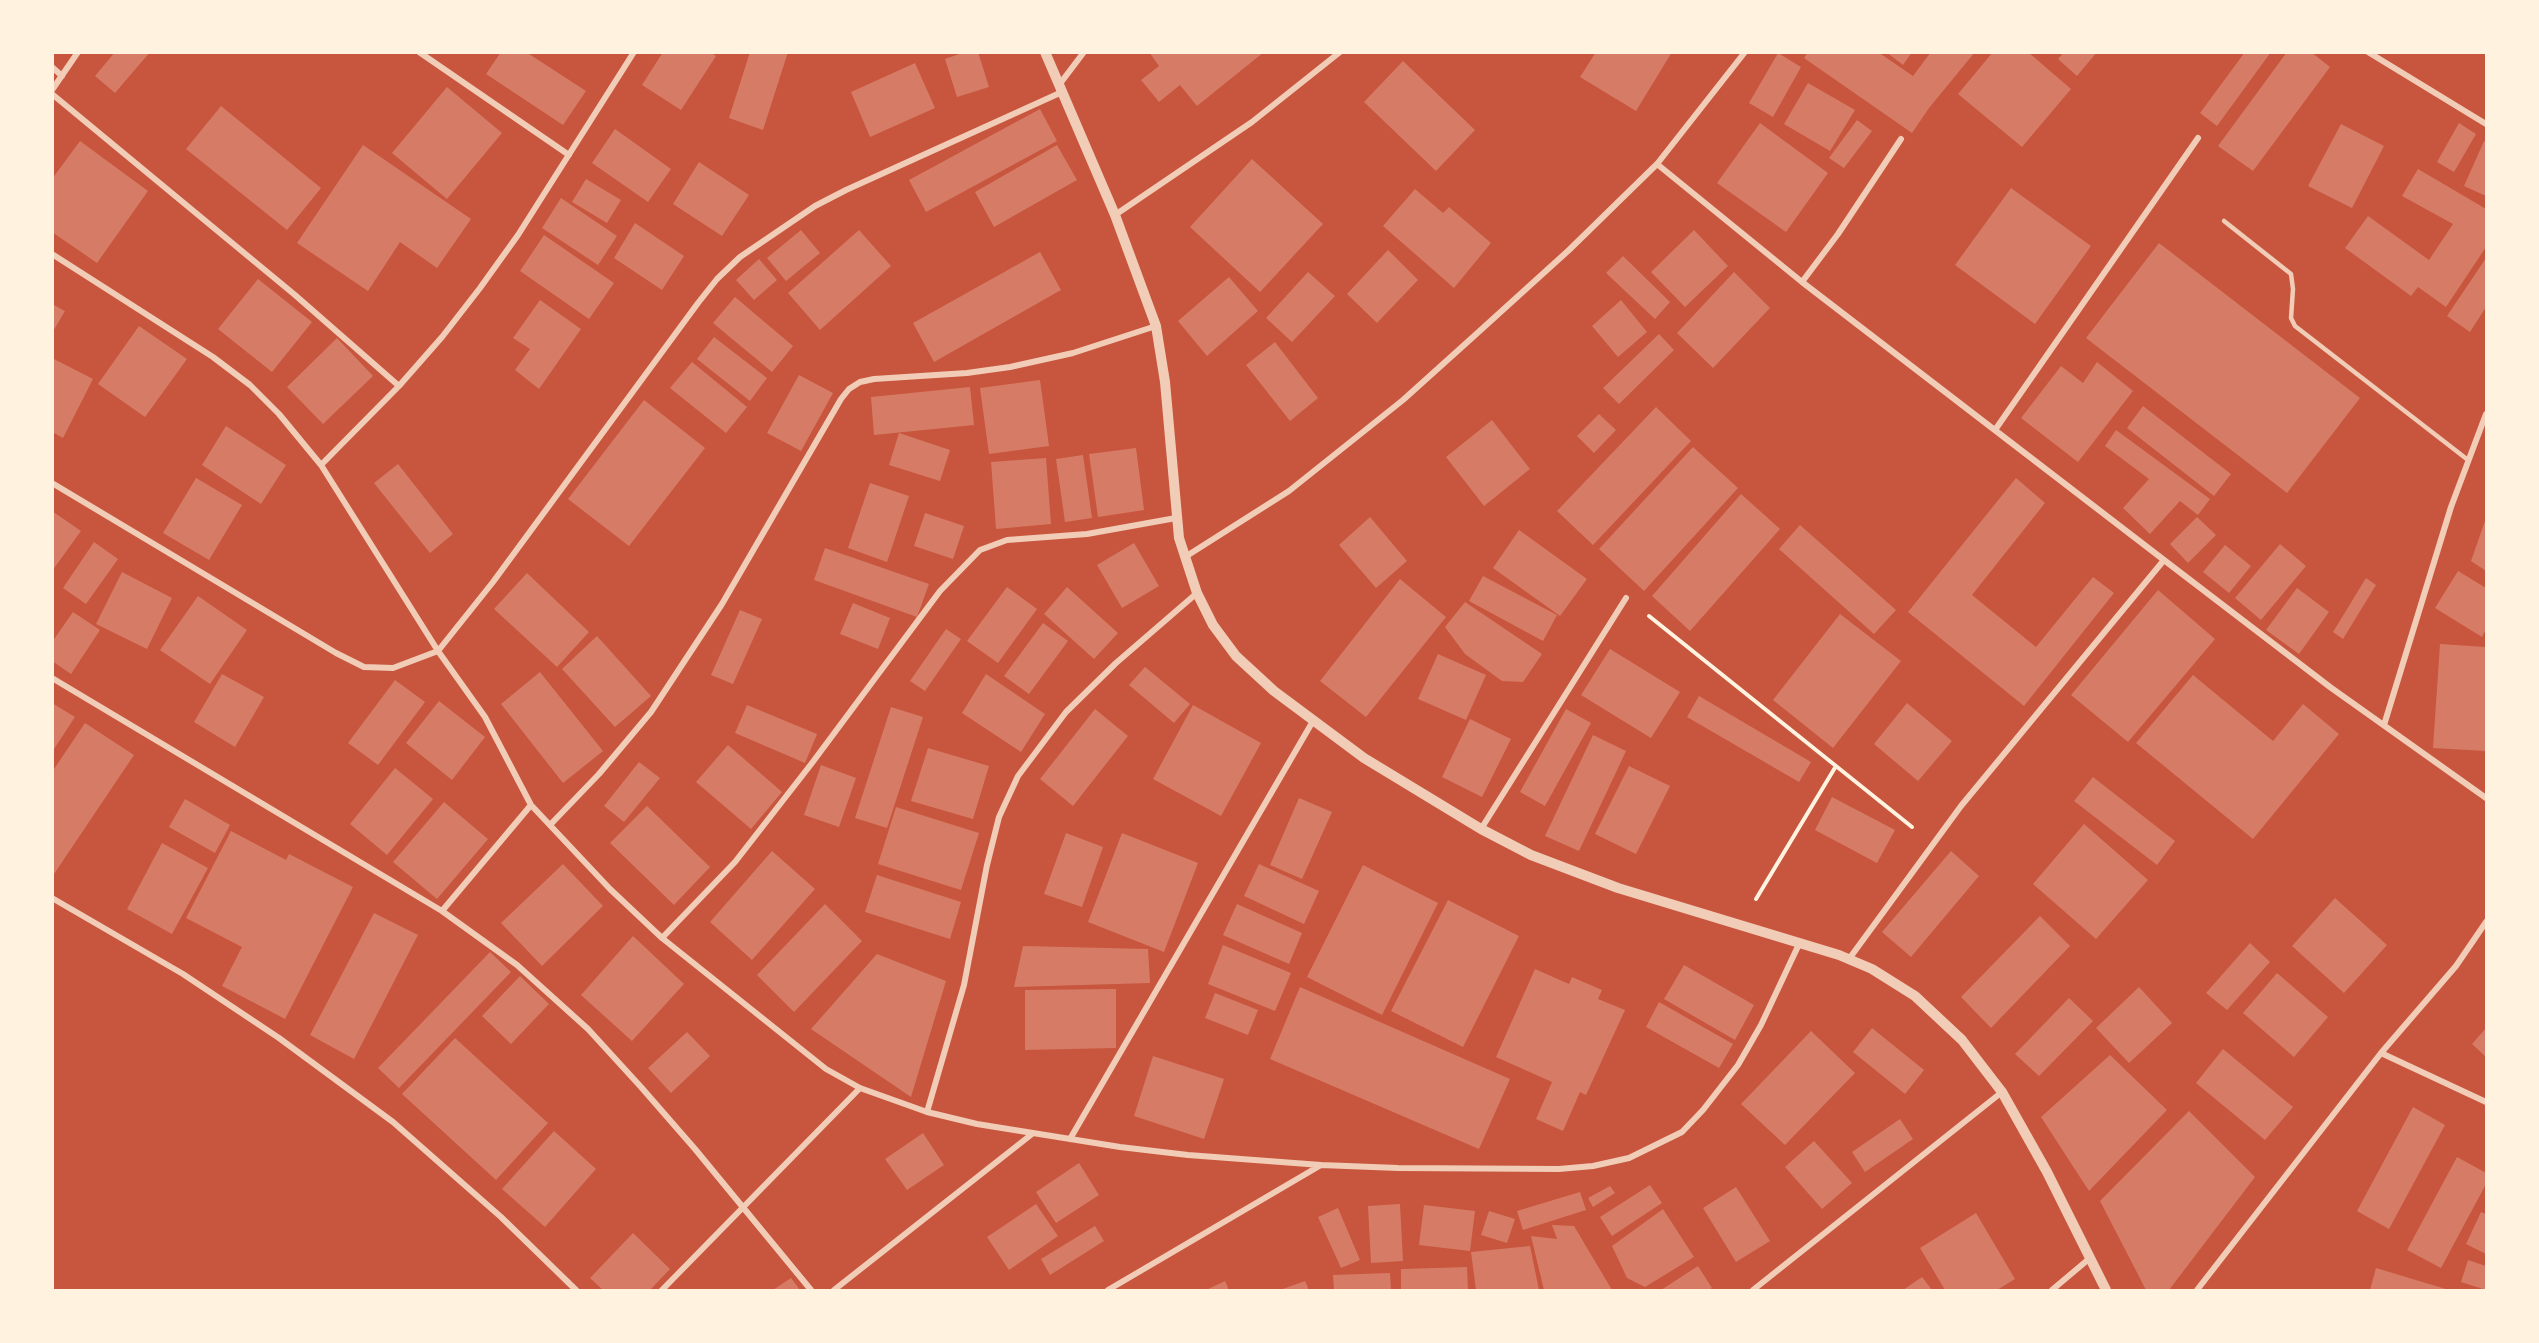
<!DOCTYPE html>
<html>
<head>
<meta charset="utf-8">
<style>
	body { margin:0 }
	#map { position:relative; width:2539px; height:1343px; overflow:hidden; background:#c8553d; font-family:Helvetica,sans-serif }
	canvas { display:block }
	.frame { position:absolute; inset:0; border:54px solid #fff3e0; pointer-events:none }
</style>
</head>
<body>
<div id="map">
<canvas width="2539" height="1343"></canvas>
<div class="frame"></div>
</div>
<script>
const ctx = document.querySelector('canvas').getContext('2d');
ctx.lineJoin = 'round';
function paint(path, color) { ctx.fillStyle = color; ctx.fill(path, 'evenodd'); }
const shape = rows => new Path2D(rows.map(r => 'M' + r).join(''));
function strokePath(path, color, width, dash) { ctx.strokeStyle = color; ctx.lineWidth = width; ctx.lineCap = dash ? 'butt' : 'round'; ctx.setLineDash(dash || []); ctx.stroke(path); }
paint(shape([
	[115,52,150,52,115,93,95,76],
	[501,52,526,52,586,91,563,125,486,74],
	[663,52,710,52,716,56,681,110,642,85],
	[750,52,788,52,763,130,729,118],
	[965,52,978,52,989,87,957,97,945,59],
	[1149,52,1264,52,1197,106,1180,85,1159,102,1141,80,1159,66],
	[1596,52,1672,52,1636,111,1580,77],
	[1808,52,1878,52,1913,76,1931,52,1975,52,1929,108,1912,133,1804,58],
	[1886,52,1912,52,1903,65],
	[1993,52,2028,52,2071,89,2022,147,1958,94],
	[2064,52,2097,52,2077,76,2058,59],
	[2245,52,2271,52,2217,126,2200,113],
	[2287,52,2311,52,2330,67,2253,171,2218,146],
	[1778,53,1801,67,1773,117,1749,103],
	[1403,61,1475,130,1436,171,1364,102],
	[915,63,935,108,870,137,851,92],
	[1808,83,1855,110,1830,151,1784,124],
	[447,87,502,133,447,199,392,153],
	[221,106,321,188,287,230,186,149],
	[1040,109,1057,141,926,212,909,180],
	[1857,120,1872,131,1844,168,1829,158],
	[1760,123,1828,173,1786,232,1717,183],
	[2459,123,2476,134,2454,172,2437,162],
	[2341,124,2384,146,2352,208,2308,186],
	[615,129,671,169,648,202,592,163],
	[80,141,148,191,97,263,52,232,52,179],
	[2484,141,2486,142,2486,196,2464,186],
	[363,145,471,219,437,268,400,242,368,291,297,243],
	[1057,145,1077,180,994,227,975,192],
	[1252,159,1323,224,1260,292,1190,227],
	[699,162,749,195,722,236,673,204],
	[2418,169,2486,209,2486,247,2446,307,2418,287,2411,296,2345,248,2368,216,2429,260,2453,224,2402,196],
	[586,179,621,200,607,223,572,202],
	[2011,188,2091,246,2035,324,1955,265],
	[1415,189,1443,213,1449,207,1491,243,1454,288,1383,226],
	[561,198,617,236,598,265,542,228],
	[635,223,684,256,662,290,614,258],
	[801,230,820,253,786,281,767,258],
	[859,230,891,266,820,330,788,293],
	[1694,230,1728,266,1685,307,1651,272],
	[544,235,614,283,589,319,520,271],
	[2159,243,2360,398,2287,493,2086,338],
	[1388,250,1418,280,1377,323,1347,294],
	[1040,252,1061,290,934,362,913,323],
	[1623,256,1670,302,1655,319,1606,273],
	[2486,258,2486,307,2470,332,2447,316],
	[759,259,777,280,754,300,736,280],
	[1308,272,1335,296,1292,342,1266,318],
	[1734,272,1770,308,1713,368,1677,333],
	[1229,277,1258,311,1207,356,1178,321],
	[258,279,312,322,272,372,218,329],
	[735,297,793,346,772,372,713,323],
	[540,300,581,329,539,389,515,370,530,349,513,338],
	[1621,300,1647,332,1618,357,1592,326],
	[52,304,65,311,52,333],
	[139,326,187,359,145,417,98,384],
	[1659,334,1674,350,1619,404,1603,388],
	[714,337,767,378,750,401,697,359],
	[337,338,373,376,323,424,287,387],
	[1275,342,1318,398,1290,421,1246,365],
	[52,358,93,379,63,438,52,432],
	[692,362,747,407,726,433,670,388],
	[2097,362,2133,391,2078,462,2021,418,2061,366,2083,383],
	[799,375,833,393,801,451,767,433],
	[1040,380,1049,446,989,454,980,388],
	[970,387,974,425,874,435,871,397],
	[644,400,705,448,629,546,568,499],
	[2143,406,2231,474,2214,496,2127,428],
	[1656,407,1691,441,1593,545,1557,511],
	[1599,414,1616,430,1594,453,1577,436],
	[1492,420,1530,469,1484,506,1446,457],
	[226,426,286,465,261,504,202,465],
	[2116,430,2210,499,2198,515,2180,501,2150,534,2123,508,2149,479,2105,446],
	[899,433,950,450,940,481,889,465],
	[1693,447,1738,488,1644,591,1599,549],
	[1136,448,1144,510,1098,517,1089,454],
	[1083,455,1092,518,1065,522,1056,459],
	[1046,458,1051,524,996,529,991,462],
	[398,464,453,534,430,553,374,483],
	[196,478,242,505,209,560,163,533],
	[2016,478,2045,503,1972,595,2036,647,2093,577,2114,593,2024,706,1908,612],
	[870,483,909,496,887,562,848,548],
	[1741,494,1780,529,1690,631,1652,596],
	[52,511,81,531,52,571],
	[925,513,964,526,953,559,914,546],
	[1370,517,1407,561,1376,588,1339,545],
	[2197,517,2216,535,2188,563,2170,544],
	[2486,518,2486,571,2471,561],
	[1800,525,1896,610,1874,634,1779,549],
	[1519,530,1587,579,1560,616,1493,568],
	[94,542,118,559,86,604,63,588],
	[1134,543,1159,586,1122,608,1097,565],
	[2280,544,2306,566,2261,620,2235,598],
	[2225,545,2251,566,2229,593,2203,572],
	[825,548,929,584,917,617,814,580],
	[2458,571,2486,588,2486,629,2482,637,2435,608],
	[122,572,172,598,147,649,96,624],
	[527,573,589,632,557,667,494,609],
	[1483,576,1557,615,1543,641,1469,601],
	[2366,578,2376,585,2343,639,2333,632],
	[1400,579,1446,617,1366,717,1320,681],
	[1007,587,1037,609,998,663,967,641],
	[1067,587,1118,633,1094,659,1044,614],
	[2297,588,2329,612,2299,654,2266,630],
	[2158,590,2215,639,2128,742,2071,695],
	[198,596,247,630,210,684,160,650],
	[1465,602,1542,654,1523,682,1502,681,1465,654,1445,627],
	[853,603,890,618,878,649,840,634],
	[740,610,762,619,733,684,711,675],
	[73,612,100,630,71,674,52,661,52,642],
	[1840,614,1901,661,1833,748,1773,700],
	[1043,623,1068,641,1029,694,1004,676],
	[946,629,961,639,925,691,910,681],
	[597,636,651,696,615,727,562,669],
	[2440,644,2486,647,2485,751,2433,748],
	[1610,649,1680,692,1651,738,1581,695],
	[1438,654,1486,675,1466,720,1418,699],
	[1145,667,1190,704,1174,723,1129,685],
	[540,672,603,751,563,783,501,704],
	[222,674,264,697,235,747,194,722],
	[986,674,1045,714,1021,752,962,713],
	[2193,675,2273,741,2303,704,2339,734,2253,839,2136,743],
	[395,680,425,702,378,765,348,743],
	[1699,696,1811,762,1799,782,1687,717],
	[439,701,485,737,452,780,406,743],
	[52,703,75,717,52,752],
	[1907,703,1952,741,1918,781,1874,744],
	[747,705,817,734,805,763,735,733],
	[1193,705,1261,743,1221,816,1153,779],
	[891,707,923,717,887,828,855,818],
	[1095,709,1128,736,1073,806,1040,779],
	[1566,709,1591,723,1545,806,1520,792],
	[1470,719,1511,739,1482,797,1442,777],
	[85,723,134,755,52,877,52,772],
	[1593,735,1626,751,1579,851,1545,836],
	[728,745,782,792,751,829,696,782],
	[928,748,989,766,973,819,911,801],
	[639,762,660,778,624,822,604,806],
	[821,765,856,778,839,827,804,815],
	[1629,766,1670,786,1636,854,1595,834],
	[395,768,433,799,387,855,350,824],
	[2093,777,2175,841,2157,865,2074,801],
	[1832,797,1895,830,1877,863,1815,830],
	[1299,798,1332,812,1302,879,1270,865],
	[185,799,230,825,215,853,169,827],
	[444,802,488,839,437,899,393,862],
	[647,806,710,867,674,905,610,843],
	[896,807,979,833,961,890,878,864],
	[2084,824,2148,880,2096,939,2033,884],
	[231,831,286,860,289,854,353,887,285,1019,222,986,242,947,186,918],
	[1066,833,1103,847,1082,907,1044,894],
	[1122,833,1198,863,1164,952,1088,922],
	[162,843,208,868,172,934,127,909],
	[772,851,815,889,752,960,710,922],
	[1951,851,1979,876,1911,957,1882,932],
	[563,864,603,906,542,966,501,923],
	[1259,864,1319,891,1304,924,1244,896],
	[1363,865,1438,903,1382,1015,1307,977],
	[877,875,961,902,950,939,865,912],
	[2335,898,2387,945,2344,993,2292,946],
	[1448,900,1519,936,1463,1047,1391,1011],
	[825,904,862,941,794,1012,757,975],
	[1237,904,1302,933,1289,964,1223,935],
	[374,913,418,935,354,1059,310,1035],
	[2040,916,2070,946,1991,1028,1961,997],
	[633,936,684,984,632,1041,581,995],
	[2250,943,2270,962,2227,1010,2206,993],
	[1223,945,1291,973,1275,1011,1208,984],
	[1023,946,1148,949,1150,983,1014,987],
	[490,952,511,972,399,1088,378,1068],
	[877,954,946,981,911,1097,811,1029],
	[1684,965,1754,1005,1735,1040,1664,999],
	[1535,969,1569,984,1572,977,1602,990,1598,999,1625,1010,1586,1095,1580,1092,1563,1131,1536,1119,1552,1082,1496,1057],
	[2277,973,2328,1017,2294,1057,2243,1013],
	[520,976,549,1004,511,1044,482,1016],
	[1300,987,1510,1079,1479,1149,1270,1059],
	[2139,987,2172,1023,2129,1063,2096,1028],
	[1116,989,1116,1048,1025,1050,1025,990],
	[1215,993,1258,1010,1248,1035,1205,1018],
	[2069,998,2093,1021,2039,1076,2015,1054],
	[1659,1002,1733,1044,1719,1068,1646,1027],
	[1872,1028,1924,1070,1905,1094,1853,1052],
	[2486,1028,2486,1057,2472,1044],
	[1811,1031,1855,1073,1785,1145,1741,1104],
	[687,1032,710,1056,671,1093,648,1068],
	[455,1038,548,1123,496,1180,402,1094],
	[2223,1049,2293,1107,2265,1140,2196,1083],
	[2110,1055,2167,1110,2089,1191,2041,1117],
	[1153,1056,1224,1079,1204,1139,1134,1116],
	[2413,1107,2445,1125,2389,1229,2357,1211],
	[2189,1111,2255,1177,2169,1290,2146,1290,2100,1201],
	[1900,1119,1913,1139,1865,1172,1852,1152],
	[554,1131,596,1169,545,1227,502,1189],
	[923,1133,944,1165,907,1190,885,1159],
	[1814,1141,1852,1183,1822,1209,1785,1167],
	[2457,1157,2486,1173,2486,1184,2441,1268,2407,1250],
	[1079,1163,1099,1195,1056,1223,1036,1192],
	[1650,1185,1662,1203,1612,1236,1600,1217],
	[1610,1186,1615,1193,1593,1207,1588,1198],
	[1736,1187,1770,1241,1736,1262,1703,1208],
	[1580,1192,1586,1210,1523,1230,1517,1211],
	[1036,1204,1058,1236,1009,1270,987,1237],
	[1400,1204,1403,1261,1371,1263,1368,1206],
	[1424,1205,1475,1211,1470,1251,1419,1245],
	[1338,1208,1360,1260,1341,1268,1318,1217],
	[1663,1209,1694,1257,1645,1287,1627,1278,1612,1246],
	[1489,1211,1515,1219,1507,1243,1481,1235],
	[2481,1212,2486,1214,2486,1254,2466,1244],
	[1976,1213,2015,1279,1997,1290,1945,1290,1920,1248],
	[1552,1225,1574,1226,1612,1290,1544,1290,1531,1236,1557,1239],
	[1095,1226,1104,1241,1050,1275,1041,1259],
	[633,1233,670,1269,650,1290,603,1290,590,1278],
	[1530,1246,1539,1290,1476,1290,1471,1252],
	[2468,1260,2486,1266,2486,1290,2461,1282],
	[1698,1266,1712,1288,1708,1290,1661,1290],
	[1467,1267,1468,1290,1401,1290,1401,1269],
	[2376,1268,2449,1290,2370,1290],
	[1390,1273,1391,1290,1334,1290,1333,1275],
	[1922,1277,1932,1290,1903,1290],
	[791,1278,800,1290,773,1290],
	[1225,1281,1229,1290,1206,1290],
	[1305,1281,1309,1290,1280,1290]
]), '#d67c66');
strokePath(shape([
	[1649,616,1912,827],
	[1756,899,1836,766]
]), '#fff3e0', 4);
strokePath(shape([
	[2224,221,2291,274,2293,289,2291,318,2295,326,2468,460]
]), '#f1ccb7', 4.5);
strokePath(shape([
	[419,52,569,155],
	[2368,52,2486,124],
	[52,67,62,76],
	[1059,85,1084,52],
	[52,90,78,52],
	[52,94,295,295,399,386],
	[1657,164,1802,282,2164,560,2330,687,2486,798],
	[1115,215,1252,122,1340,52],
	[52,254,213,357,250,385,279,414,321,465,438,651,485,717,531,805,610,889,662,938,826,1069,860,1088,927,1112,977,1124,1120,1147,1188,1155,1321,1165],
	[1802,282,1838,234,1901,139],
	[1995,430,2198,138],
	[321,465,399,386,442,337,480,288,518,235,634,52],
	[52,483,336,653,364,667,393,668,438,651,493,582,698,303,717,279,740,257,815,206,846,190,1062,92],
	[1185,557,1289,491,1403,400,1473,337,1569,250,1657,164,1745,52],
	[52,678,442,911,517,965,588,1029,641,1087,695,1149,811,1290],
	[2384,725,2451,507,2486,414],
	[550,825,599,774,651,712,722,604,841,399,849,389,860,382,874,379,967,373,1010,367,1073,353,1156,326],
	[1481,829,1626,598],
	[52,898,183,974,279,1038,393,1122,501,1217,576,1290],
	[442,911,531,805],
	[662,938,735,862,812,763,940,591,980,550,1007,540,1087,534,1176,518],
	[1849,959,1961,806,2164,560],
	[2381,1053,2486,1102],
	[927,1112,964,985,987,865,999,817,1018,776,1066,712,1116,663,1197,593],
	[1070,1139,1313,721],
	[662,1290,860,1088],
	[834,1290,1032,1134],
	[1108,1290,1321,1165,1398,1168,1559,1169,1593,1166,1629,1158,1682,1132,1703,1110,1738,1065,1761,1025,1800,942],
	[1753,1290,2002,1092],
	[2052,1290,2090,1258],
	[2197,1290,2381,1053,2456,966,2486,922]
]), '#f1ccb7', 6);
strokePath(shape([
	[1045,52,1115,215,1156,326,1165,382,1179,538,1197,593,1213,625,1236,656,1274,691,1364,758,1481,829,1531,855,1618,888,1839,955,1872,969,1915,996,1962,1040,2002,1092,2047,1172,2106,1290]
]), '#f1ccb7', 10);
</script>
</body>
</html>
